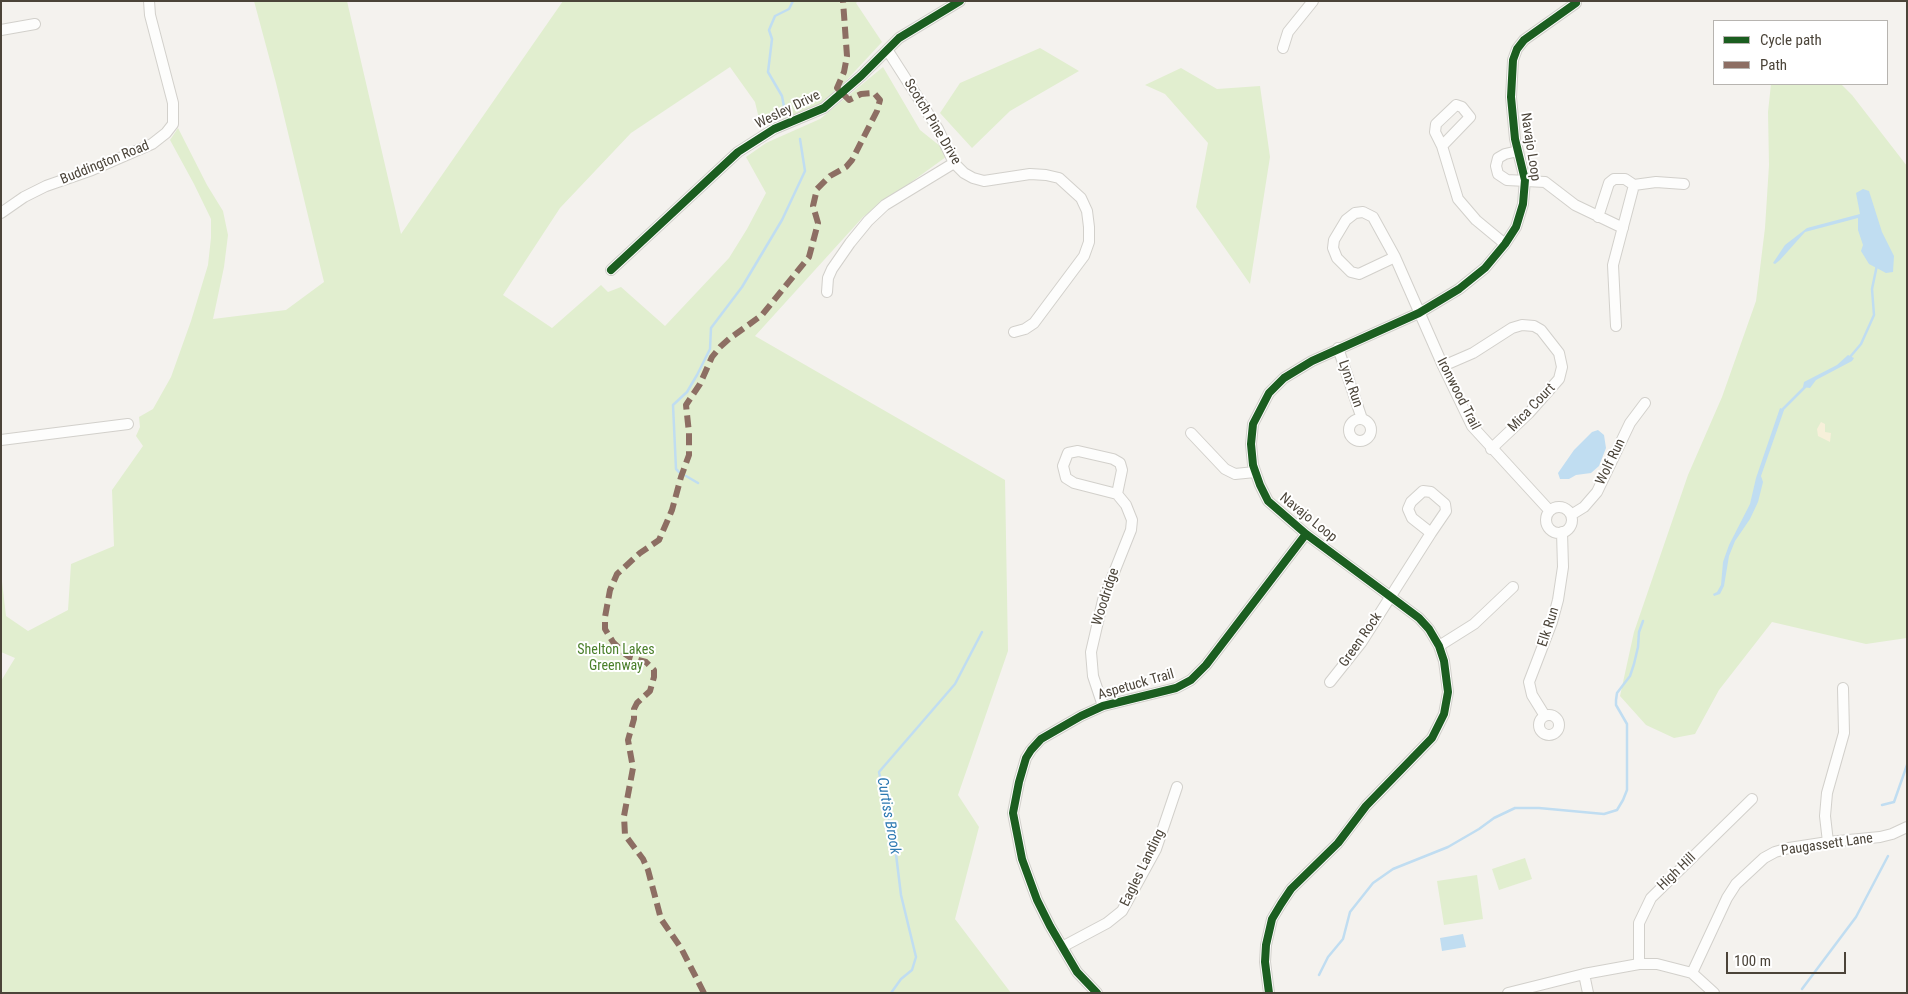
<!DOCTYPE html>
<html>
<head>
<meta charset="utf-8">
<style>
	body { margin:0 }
	#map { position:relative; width:1908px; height:994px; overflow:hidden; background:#f4f2ee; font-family:"Roboto Condensed",sans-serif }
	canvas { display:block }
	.frame { position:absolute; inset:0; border:2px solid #4b4439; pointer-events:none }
	.legend { position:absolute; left:1713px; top:20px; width:175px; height:65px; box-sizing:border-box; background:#fff; border:1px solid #b7b4b0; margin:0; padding:6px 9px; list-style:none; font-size:15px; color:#4b4439 }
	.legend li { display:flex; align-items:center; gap:10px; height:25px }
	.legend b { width:25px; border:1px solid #b7b4b0 }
	.scale { position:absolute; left:1726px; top:952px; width:120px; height:22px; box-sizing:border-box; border:2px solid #4b4439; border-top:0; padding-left:6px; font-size:15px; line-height:18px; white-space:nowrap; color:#4b4439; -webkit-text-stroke:4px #fff; paint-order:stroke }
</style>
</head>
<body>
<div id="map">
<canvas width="1908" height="994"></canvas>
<div class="frame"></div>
<ul class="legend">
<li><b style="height:6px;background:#1b5e20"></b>Cycle path</li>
<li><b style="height:6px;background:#8d6e63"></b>Path</li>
</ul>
<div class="scale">100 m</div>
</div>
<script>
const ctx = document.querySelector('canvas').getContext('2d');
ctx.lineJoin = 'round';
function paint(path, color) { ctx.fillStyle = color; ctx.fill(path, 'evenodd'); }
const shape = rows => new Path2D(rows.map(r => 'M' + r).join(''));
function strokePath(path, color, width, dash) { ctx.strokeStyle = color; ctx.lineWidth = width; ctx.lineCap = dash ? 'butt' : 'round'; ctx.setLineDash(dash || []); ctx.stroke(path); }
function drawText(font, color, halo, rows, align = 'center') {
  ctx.font = font + ' "Roboto Condensed",sans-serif'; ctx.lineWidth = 4; ctx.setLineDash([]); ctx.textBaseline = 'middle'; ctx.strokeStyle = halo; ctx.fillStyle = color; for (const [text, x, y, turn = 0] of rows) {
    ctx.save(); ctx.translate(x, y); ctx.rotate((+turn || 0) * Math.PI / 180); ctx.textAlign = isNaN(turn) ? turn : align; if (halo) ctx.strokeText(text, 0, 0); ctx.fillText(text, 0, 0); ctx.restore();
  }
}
paint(shape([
	[254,1,347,1,401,234,563,1,858,1,856,3,882,42,844,83,821,104,761,127,755,102,730,67,631,133,560,208,503,295,552,328,601,285,608,292,621,287,665,326,729,258,747,229,766,193,746,157,766,143,820,119,883,67,920,130,950,154,863,217,755,336,1005,480,1008,651,958,795,979,827,955,919,1011,993,1,993,1,681,15,658,1,652,1,573,6,616,28,631,68,610,71,564,114,546,112,490,143,446,136,436,140,427,139,417,153,409,171,377,191,321,208,265,211,238,211,219,194,184,170,140,178,128,207,185,223,211,228,235,224,267,213,319,286,310,324,282,276,83],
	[1040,48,1079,71,1010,111,972,148,940,113,960,83],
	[1181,68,1217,89,1260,86,1270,157,1250,284,1196,207,1208,143,1165,94,1145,85],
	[1771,84,1841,84,1852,95,1907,166,1907,638,1866,644,1772,622,1719,690,1695,734,1674,738,1646,725,1620,696,1634,632,1688,475,1722,397,1756,301,1765,228,1769,165,1768,112],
	[1525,858,1532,879,1499,890,1492,869],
	[1477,875,1483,919,1444,925,1437,881]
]), '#e1eecf');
paint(shape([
	[1821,422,1825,424,1825,432,1831,433,1830,442,1818,436,1817,429]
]), '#f7f0da');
paint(shape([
	[1863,189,1869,191,1882,232,1894,256,1893,272,1886,273,1869,264,1861,251,1863,245,1858,230,1858,218,1805,232,1780,260,1775,264,1773,263,1785,245,1807,228,1860,214,1856,193],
	[1848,355,1854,358,1852,361,1816,380,1810,388,1803,387,1804,382,1837,365],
	[1780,408,1784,410,1783,413,1761,476,1763,482,1758,502,1750,519,1735,541,1729,556,1724,586,1720,594,1714,596,1713,594,1717,592,1721,585,1723,562,1729,545,1750,504,1756,478],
	[1598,430,1604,435,1606,448,1599,466,1591,473,1576,475,1569,479,1560,479,1558,473,1574,450,1592,432],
	[1463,934,1466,947,1442,951,1440,938]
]), '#c0ddf1');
strokePath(shape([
	[785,112,782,96,768,72,772,39,769,30,775,16,789,9,793,1],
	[1850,357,1861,344,1874,315,1872,289,1877,265],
	[1782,410,1806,386],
	[679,472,676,469,673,405,687,392,697,375,710,349,711,328,742,287,782,220,805,171,800,139],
	[686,476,698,483],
	[1882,805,1894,802,1907,765],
	[1319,975,1328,957,1343,939,1350,912,1373,883,1393,869,1448,847,1479,829,1494,818,1515,808,1539,808,1604,814,1617,810,1623,800,1627,790,1627,724,1616,705,1616,700,1617,693,1630,676,1634,664,1638,647,1639,632,1643,621],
	[1802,989,1856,917,1888,856],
	[891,993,901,979,912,970,916,957,901,895,895,846,879,772,955,684,982,632]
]), '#c0ddf1', 2.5);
const minor = shape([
	[1,30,35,24],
	[1283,48,1288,32,1313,1],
	[888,51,938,129,954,163,964,173,973,178,984,181,1030,174,1046,175,1059,178,1081,198,1087,211,1089,227,1089,242,1084,256,1034,323,1025,329,1014,332],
	[1456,105,1462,107,1470,117,1442,146,1435,132,1436,124,1456,105],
	[1442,146,1458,199,1476,220,1505,244],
	[1518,151,1505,154,1498,158,1496,166,1498,174,1507,180,1545,182,1575,205,1623,228],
	[1,213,24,197,46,186,92,170,152,144,166,133,173,124,173,103,150,15,149,1],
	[1598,217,1609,183,1614,179,1625,179,1634,185,1656,182,1684,184],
	[1395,257,1359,274,1351,272,1337,258,1333,248,1334,240,1346,220,1355,213,1363,212,1373,217,1395,257,1443,366,1472,426,1549,510],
	[611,270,738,152,774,129,824,108,861,76,899,38,960,1],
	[827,292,828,278,832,269,850,243,868,221,885,205,954,163],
	[1616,326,1613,265,1634,185],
	[1338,348,1362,419],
	[1443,366,1473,353,1512,328,1522,325,1534,326,1541,330,1559,353,1562,367,1559,379,1529,413,1491,449],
	'1349 430a11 11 0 1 1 22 0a11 11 0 1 1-22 0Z',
	[1191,433,1225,469,1235,474,1255,472],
	[1,440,128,424],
	'1546 520a13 13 0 1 1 26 0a13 13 0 1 1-26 0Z',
	[1571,515,1584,507,1597,492,1630,423,1645,403],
	[1439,646,1474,624,1513,587],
	[1330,682,1361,643,1431,533,1446,511,1445,504,1431,492,1423,491,1411,502,1408,509,1412,518,1431,533],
	[1103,706,1093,676,1091,652,1103,600,1131,530,1132,520,1126,505,1117,494,1074,483,1066,478,1063,466,1068,453,1078,451,1113,459,1120,463,1122,470,1117,494],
	'1539 725a10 10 0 1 1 20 0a10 10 0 1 1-20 0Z',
	[1545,716,1532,695,1529,682,1552,622,1558,600,1563,567,1562,532],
	[1828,842,1825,816,1827,793,1844,733,1843,688],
	[1062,947,1107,923,1122,911,1156,849,1177,787],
	[1639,964,1639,923,1651,898,1752,799],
	[1692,973,1727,898,1736,884,1764,858,1775,852,1789,848,1828,842,1880,837,1892,834,1907,827],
	[1584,974,1588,993],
	[1097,993,1077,972,1050,926,1037,900,1022,859,1013,813,1019,782,1026,758,1031,750,1041,739,1081,716,1103,706,1176,688,1191,680,1206,665,1306,534],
	[1269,993,1265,962,1266,945,1272,919,1281,904,1291,889,1338,843,1366,806,1432,738,1444,714,1448,692,1444,661,1439,646,1429,629,1419,618,1391,597,1306,534,1268,501,1260,485,1253,465,1251,444,1253,424,1269,393,1284,378,1312,361,1419,313,1459,289,1485,268,1505,244,1516,227,1523,204,1525,180,1515,139,1511,97,1513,60,1517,49,1524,40,1576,3],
	[1508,993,1584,974,1639,964,1657,964,1692,973,1714,993]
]);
strokePath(minor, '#d2d0cb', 12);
strokePath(minor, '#fdfdfc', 10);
strokePath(shape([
	[704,993,681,948,661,919,648,870,643,859,625,835,624,816,633,768,628,740,634,719,634,709,637,703,650,691,654,677,654,670,646,662,631,658,625,654,613,642,605,629,605,617,610,590,617,574,640,553,659,540,672,510,681,477,689,455,689,433,686,405,700,384,712,357,720,347,729,339,762,315,809,257,818,223,813,206,817,189,830,176,846,167,852,160,877,111,880,100,874,93,861,94,849,100,837,88,844,72,847,56,843,1]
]), '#8d6e63', 6, [12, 6]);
strokePath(shape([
	[611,270,738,152,774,129,824,108,861,76,899,38,960,1],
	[1097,993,1077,972,1050,926,1037,900,1022,859,1013,813,1019,782,1026,758,1031,750,1041,739,1081,716,1103,706,1176,688,1191,680,1206,665,1306,534],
	[1269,993,1265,962,1266,945,1272,919,1281,904,1291,889,1338,843,1366,806,1432,738,1444,714,1448,692,1444,661,1439,646,1429,629,1419,618,1391,597,1306,534,1268,501,1260,485,1253,465,1251,444,1253,424,1269,393,1284,378,1312,361,1419,313,1459,289,1485,268,1505,244,1516,227,1523,204,1525,180,1515,139,1511,97,1513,60,1517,49,1524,40,1576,3]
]), '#1b5e20', 8);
drawText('14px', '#4b4439', '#fff', [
	["Wesley Drive",788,110,-26],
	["Scotch Pine Drive",932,122,59],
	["Navajo Loop",1530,147,81],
	["Buddington Road",105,163,-22],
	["Lynx Run",1350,384,71],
	["Ironwood Trail",1458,394,63],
	["Mica Court",1532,408,-46],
	["Wolf Run",1611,462,-64],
	["Navajo Loop",1308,518,39],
	["Woodridge",1106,597,-72],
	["Elk Run",1549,627,-72],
	["Green Rock",1361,640,-55],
	["Aspetuck Trail",1136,685,-16],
	["Paugassett Lane",1827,845,-8],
	["Eagles Landing",1143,868,-64],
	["High Hill",1677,872,-44]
]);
drawText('14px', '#4a7f2a', '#fff', [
	["Shelton Lakes",616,650],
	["Greenway",616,666]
]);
drawText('italic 15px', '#2e7ab2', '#fff', [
	["Curtiss Brook",888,816,80]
]);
</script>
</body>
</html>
